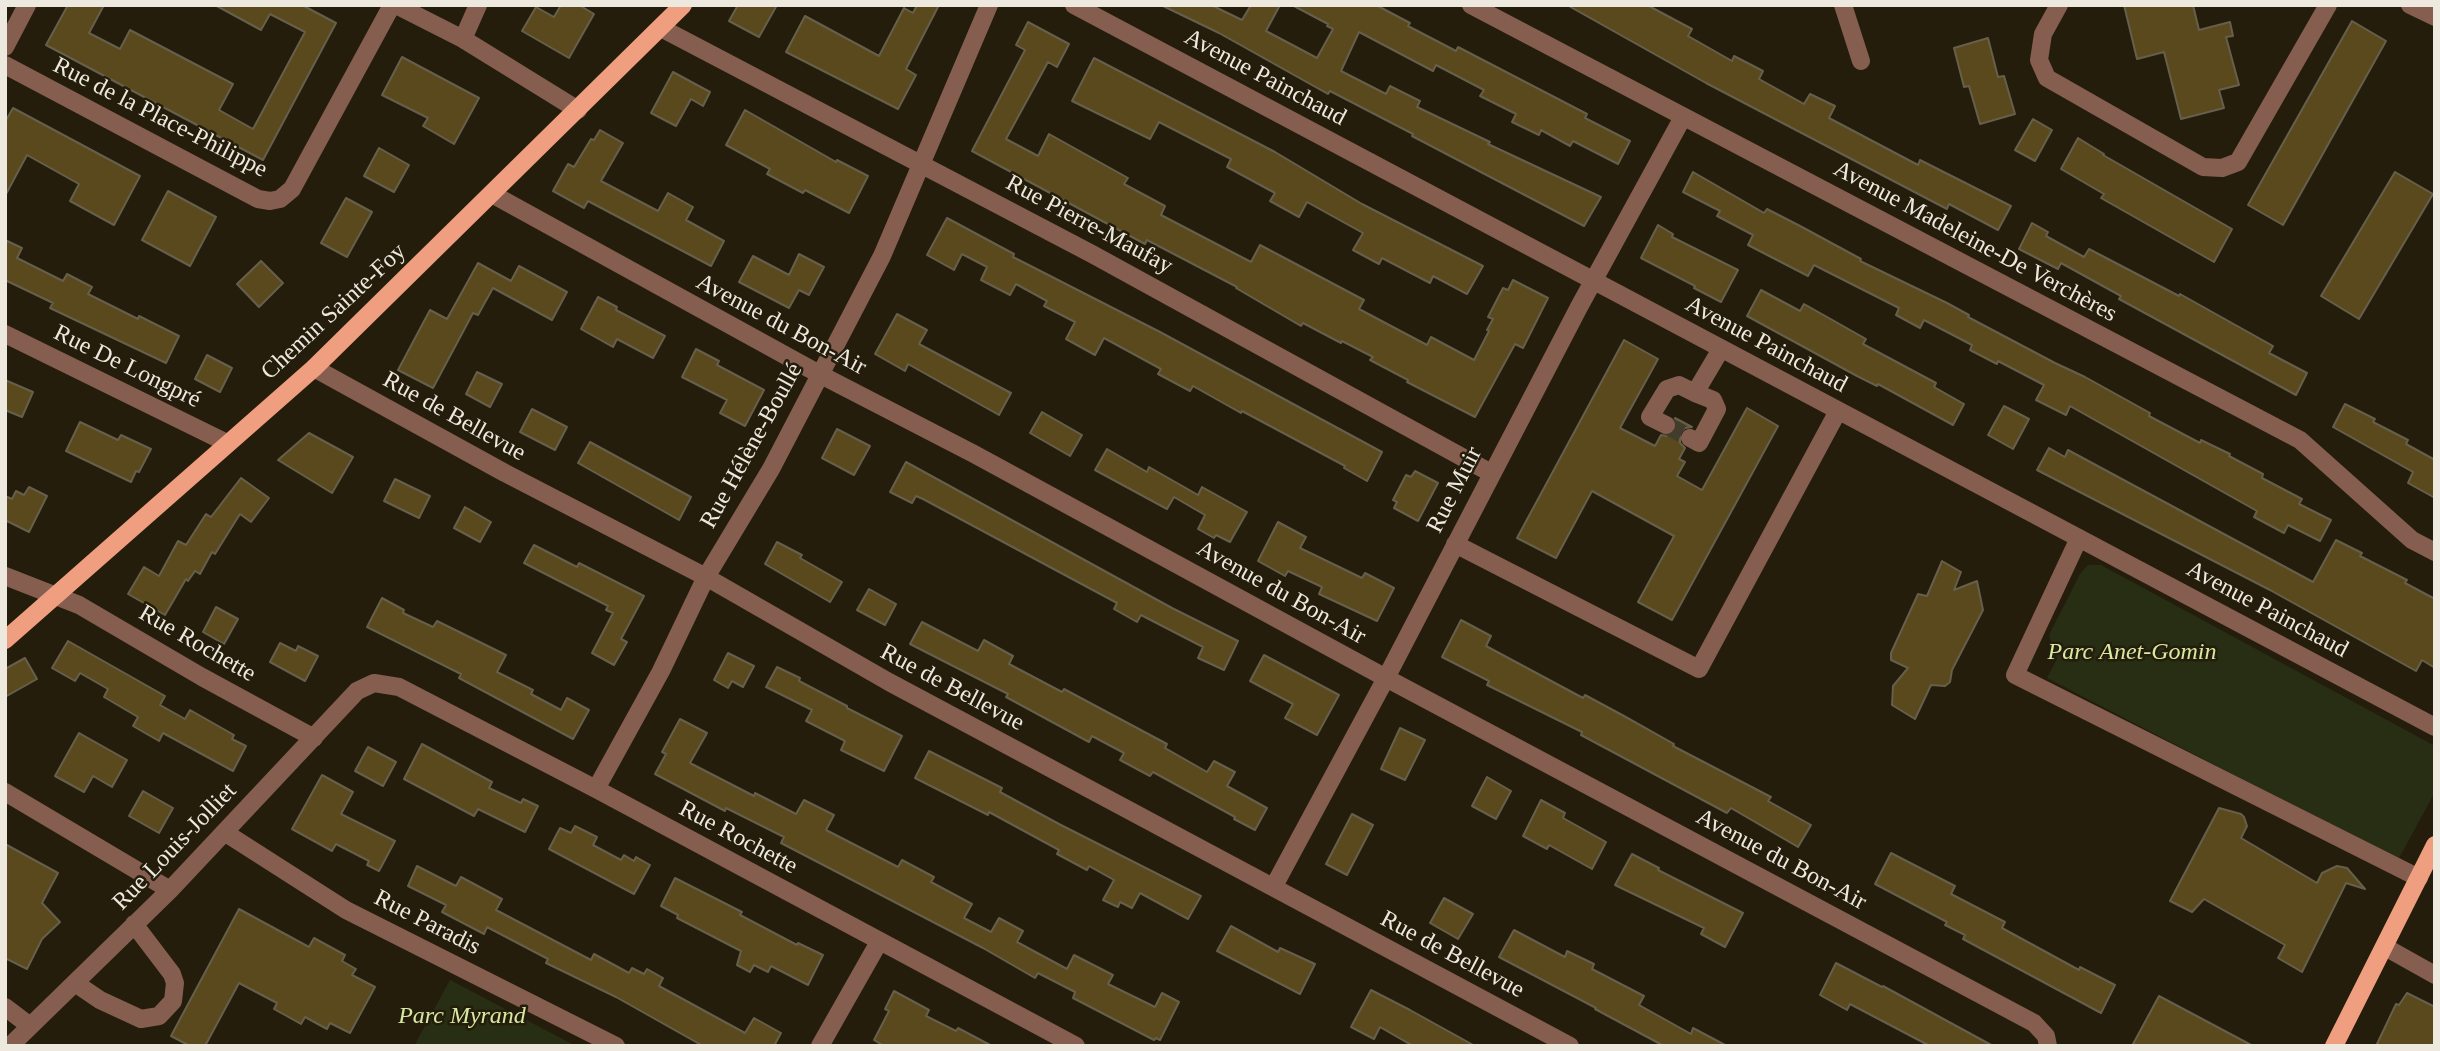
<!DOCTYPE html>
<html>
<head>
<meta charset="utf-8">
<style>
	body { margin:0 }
	#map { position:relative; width:2440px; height:1051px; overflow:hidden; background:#241d0c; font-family:"Times New Roman",serif }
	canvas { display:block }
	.frame { position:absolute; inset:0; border:7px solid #ede9de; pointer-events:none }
</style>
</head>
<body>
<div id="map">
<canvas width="2440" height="1051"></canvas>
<div class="frame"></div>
</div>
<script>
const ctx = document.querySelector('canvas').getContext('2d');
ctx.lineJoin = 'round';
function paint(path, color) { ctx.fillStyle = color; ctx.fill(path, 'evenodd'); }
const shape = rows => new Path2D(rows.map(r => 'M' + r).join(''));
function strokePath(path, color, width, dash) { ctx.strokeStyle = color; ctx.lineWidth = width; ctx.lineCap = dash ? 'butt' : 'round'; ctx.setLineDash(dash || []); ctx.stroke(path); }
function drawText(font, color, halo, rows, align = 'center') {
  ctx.font = font + ' "Times New Roman",serif'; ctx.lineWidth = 5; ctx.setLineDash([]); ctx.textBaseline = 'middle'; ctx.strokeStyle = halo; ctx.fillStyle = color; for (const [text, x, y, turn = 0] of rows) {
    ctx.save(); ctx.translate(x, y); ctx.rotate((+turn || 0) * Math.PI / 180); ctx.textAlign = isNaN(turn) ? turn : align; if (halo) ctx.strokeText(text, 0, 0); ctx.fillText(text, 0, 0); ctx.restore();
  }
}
paint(shape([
	[2088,565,2101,565,2435,746,2435,792,2398,860,2047,678,2057,659,2049,635,2080,574],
	[450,980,576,1046,414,1046]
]), '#282e13');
const building = shape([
	[68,5,104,5,89,33,120,49,130,30,233,84,219,110,253,129,305,32,270,14,261,30,215,5,302,5,336,23,263,160,46,45,68,5],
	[561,5,579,5,594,14,569,58,522,31,536,7,554,17,561,5],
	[738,5,777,5,759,37,729,21,738,5],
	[917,5,939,5,906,69,916,75,898,109,786,52,805,16,879,56,904,8,913,13,917,5],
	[1161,5,1211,5,1242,20,1251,5,1280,5,1266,31,1317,58,1333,29,1327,26,1328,24,1292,5,1376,5,1410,23,1408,26,1456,51,1458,47,1587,114,1585,118,1630,141,1618,164,1573,141,1570,146,1541,130,1539,135,1512,122,1516,114,1480,96,1484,90,1436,65,1433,71,1359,32,1341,71,1386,94,1390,86,1420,101,1417,107,1490,142,1488,144,1601,197,1584,226,1412,136,1413,134,1330,91,1328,94,1219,33,1161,5],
	[1567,5,1647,5,1692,29,1688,36,1732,61,1734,56,1763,71,1759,79,1804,104,1810,94,1835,106,1829,118,1918,165,1920,160,2011,206,1998,230,1949,204,1947,209,1706,83,1567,5],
	[2124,5,2193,5,2199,30,2230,22,2233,36,2226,37,2239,85,2219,90,2224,108,2181,119,2164,52,2137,59,2124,5],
	[2352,21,2386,41,2283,225,2248,205,2352,21],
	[1028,22,1069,44,1057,67,1048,62,1006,139,1038,156,1049,134,1128,178,1124,184,1165,206,1161,215,1251,262,1260,245,1364,300,1359,309,1427,345,1431,337,1474,360,1489,331,1487,330,1493,319,1488,317,1503,288,1508,290,1513,280,1548,298,1523,348,1515,344,1475,417,1407,382,1408,380,1370,360,1373,357,1342,341,1341,343,1303,323,1301,326,1236,288,1237,287,1147,240,1145,244,972,151,1025,50,1016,45,1028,22],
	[1988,38,1998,77,2004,76,2015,114,1980,124,1969,86,1964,87,1954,48,1988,38],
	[402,57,479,98,454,144,423,126,428,118,382,95,402,57],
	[1094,58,1275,152,1362,204,1483,266,1467,294,1433,276,1430,283,1382,258,1379,264,1353,250,1363,233,1307,202,1299,217,1270,201,1275,193,1227,167,1231,159,1159,122,1150,139,1072,101,1094,58],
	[673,72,710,92,703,106,691,99,676,126,651,113,673,72],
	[13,108,140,176,114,225,70,201,79,184,27,155,5,196,5,122,13,108],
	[745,110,836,162,837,160,868,176,849,213,805,190,803,193,767,174,770,169,726,145,745,110],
	[2033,119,2052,130,2035,161,2015,150,2033,119],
	[600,130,623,143,601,181,658,211,668,193,693,207,686,220,724,241,711,266,588,201,584,208,553,191,568,164,574,167,591,139,594,140,600,130],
	[2078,138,2104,154,2103,155,2232,229,2214,262,2101,198,2104,194,2061,169,2078,138],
	[379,148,409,165,394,192,364,176,379,148],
	[1693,172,1764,213,1767,209,1802,227,1861,259,1860,261,1947,303,1969,315,1968,317,2055,363,2085,377,2150,413,2149,416,2200,443,2201,440,2230,454,2229,456,2263,474,2262,478,2302,499,2299,504,2331,520,2320,541,2288,525,2284,533,2254,517,2257,511,2070,406,2066,415,2036,400,2044,385,1998,361,1997,364,1970,350,1972,345,1924,320,1920,328,1896,315,1899,308,1814,265,1808,276,1748,245,1753,235,1717,216,1720,211,1683,192,1693,172],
	[2395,172,2433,194,2359,319,2321,296,2395,172],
	[168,191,216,217,190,266,142,240,168,191],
	[346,198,372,212,347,257,321,243,346,198],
	[947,218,1014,254,1013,257,1160,332,1382,452,1367,481,1344,468,1345,466,1242,411,1241,413,1193,386,1190,391,1158,374,1161,369,1104,338,1095,355,1066,339,1075,322,1044,306,1047,301,1016,284,1010,295,981,280,987,267,962,254,954,270,927,255,947,218],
	[2032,223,2048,232,2046,236,2084,257,2089,249,2179,296,2180,294,2273,346,2269,353,2307,373,2296,395,2119,299,2121,296,2061,263,2058,269,2019,249,2032,223],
	[1658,225,1673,234,1672,237,1738,270,1721,302,1694,288,1695,286,1641,258,1658,225],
	[5,240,22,248,17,258,63,281,67,274,92,287,88,294,138,319,139,316,179,336,166,363,50,308,53,303,5,280,5,240],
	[799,254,824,267,809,295,799,290,789,308,739,282,753,256,789,275,799,254],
	[261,261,283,283,259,307,237,284,261,261],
	[478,263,511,281,519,266,567,292,552,320,493,288,478,315,473,313,433,388,398,370,430,310,447,319,478,263],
	[1761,290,1800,311,1804,304,1866,339,1863,344,1936,383,1934,387,1964,404,1953,425,1878,384,1877,386,1857,376,1747,316,1761,290],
	[598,297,617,307,616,310,665,336,653,358,617,339,613,347,581,329,598,297],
	[897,314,927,330,919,344,1011,393,999,415,908,364,905,371,875,354,897,314],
	[1624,340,1658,359,1620,428,1655,446,1661,435,1667,436,1676,431,1677,424,1675,418,1692,427,1685,428,1680,433,1680,443,1685,448,1679,459,1685,462,1677,476,1702,490,1747,408,1778,426,1672,620,1638,602,1674,536,1592,491,1556,558,1517,538,1624,340],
	[696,349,719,361,717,365,764,390,745,426,720,413,727,400,682,377,696,349],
	[207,355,232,368,220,392,195,379,207,355],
	[477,372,502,384,490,407,466,394,477,372],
	[5,380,33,392,22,417,5,410,5,380],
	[2345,404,2375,419,2373,422,2408,440,2406,444,2435,460,2435,498,2408,483,2413,472,2333,427,2345,404],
	[2004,406,2029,419,2013,449,1988,435,2004,406],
	[532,409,567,427,555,450,520,432,532,409],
	[1042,412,1082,435,1070,456,1030,433,1042,412],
	[80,422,118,440,121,435,151,449,139,472,136,471,131,482,66,451,80,422],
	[837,429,870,446,854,475,822,458,837,429],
	[309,433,353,457,332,493,278,460,309,433],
	[590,442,691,497,679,520,578,463,590,442],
	[2049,448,2065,457,2068,450,2313,582,2336,540,2362,553,2360,556,2407,580,2405,583,2435,599,2435,668,2422,660,2416,671,2270,590,2037,470,2049,448],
	[1107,449,1147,472,1149,467,1198,495,1202,487,1247,512,1230,542,1216,535,1214,538,1198,529,1205,515,1174,497,1167,509,1095,470,1107,449],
	[906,462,1172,608,1238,641,1224,670,1198,658,1203,647,1141,615,1137,622,1114,609,1117,603,923,499,916,496,912,503,890,492,906,462],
	[1415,471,1438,483,1418,521,1394,508,1397,502,1393,500,1406,475,1411,477,1415,471],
	[241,478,269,498,251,522,240,514,215,554,212,552,200,574,195,571,188,581,186,579,165,615,128,594,144,567,159,576,178,541,186,545,206,514,211,517,241,478],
	[395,479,430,496,419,518,384,501,395,479],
	[29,487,47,496,29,532,5,520,5,496,12,499,16,491,24,495,29,487],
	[465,507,491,522,480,542,454,528,465,507],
	[1278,522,1306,537,1300,548,1362,578,1365,573,1394,588,1377,621,1319,594,1322,587,1288,571,1285,576,1258,561,1278,522],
	[777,542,802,555,800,558,842,582,830,602,765,564,777,542],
	[534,545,577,567,579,563,644,596,621,639,627,642,614,665,592,653,613,613,606,610,608,606,524,563,534,545],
	[1942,561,1961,572,1954,590,1977,581,1983,610,1952,670,1950,682,1945,686,1931,685,1915,719,1892,705,1893,686,1908,668,1891,660,1891,653,1918,594,1927,596,1942,561],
	[869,589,896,604,885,625,857,610,869,589],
	[382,598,404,610,403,613,433,627,437,621,506,655,497,672,533,690,531,694,561,710,567,698,589,710,573,739,459,678,461,674,367,627,382,598],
	[216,607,238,619,224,644,203,632,216,607],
	[1461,620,1491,636,1486,646,1583,698,1585,695,1624,716,1674,744,1673,746,1771,797,1768,801,1811,825,1798,847,1731,808,1727,813,1581,735,1582,732,1487,685,1489,681,1442,657,1461,620],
	[922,622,978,651,984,640,1013,656,1009,664,1062,692,1064,689,1167,744,1165,748,1207,772,1214,761,1235,772,1227,786,1267,808,1255,830,1234,819,1235,817,1153,772,1150,776,1120,760,1124,753,1092,736,1089,742,1006,697,1008,694,910,644,922,622],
	[68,641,165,696,160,705,185,719,190,710,234,735,232,739,246,746,233,771,163,733,159,741,133,726,138,717,104,697,108,689,80,673,75,681,52,668,68,641],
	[280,643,296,651,298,646,318,656,305,681,270,662,280,643],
	[728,653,754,666,743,687,732,681,728,688,714,680,728,653],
	[1264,655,1339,695,1317,735,1285,718,1293,704,1250,681,1264,655],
	[25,658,37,679,5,697,5,669,25,658],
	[777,667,800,678,799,681,847,706,847,708,902,736,884,771,841,750,845,741,806,721,812,710,766,687,777,667],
	[680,719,707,733,690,763,754,796,755,793,796,814,804,800,834,815,826,830,898,867,902,860,934,877,931,882,972,904,964,918,991,932,999,918,1023,931,1017,942,1067,969,1074,955,1113,975,1108,984,1155,1007,1162,993,1179,1002,1160,1040,1156,1038,1154,1040,1073,998,1075,992,1038,973,1035,978,983,948,781,843,784,837,726,808,725,811,655,774,666,754,662,752,680,719],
	[1400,728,1425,740,1405,780,1381,769,1400,728],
	[79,733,127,760,112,787,93,776,84,792,55,776,79,733],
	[422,744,492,782,489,788,521,803,523,799,538,806,525,832,478,809,474,816,404,779,422,744],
	[368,747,396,762,383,786,355,771,368,747],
	[929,751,1002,788,1000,792,1059,824,1201,896,1188,919,1140,893,1132,908,1120,902,1118,907,1103,900,1114,880,1089,866,1087,870,1057,854,1059,850,989,812,988,815,915,778,929,751],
	[322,775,353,792,341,814,395,841,379,871,367,865,369,861,336,844,332,851,292,829,322,775],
	[1487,777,1511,791,1496,819,1472,806,1487,777],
	[143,791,173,808,159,833,129,816,143,791],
	[1541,800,1565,813,1563,818,1606,842,1592,869,1549,845,1547,849,1523,836,1541,800],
	[2219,808,2241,814,2244,817,2247,826,2241,838,2317,883,2322,873,2337,866,2347,868,2365,889,2346,883,2302,972,2278,958,2285,945,2204,899,2192,912,2170,901,2219,808],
	[1352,814,1373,825,1347,875,1326,864,1352,814],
	[575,826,597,837,593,845,621,860,624,855,634,861,636,857,650,865,634,894,549,849,560,828,571,833,575,826],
	[5,844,58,873,42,903,60,922,42,939,27,969,5,958,5,844],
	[1891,853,1955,886,1951,894,2005,922,2002,928,2079,970,2080,967,2115,985,2101,1013,1963,939,1965,935,1945,925,1947,922,1875,884,1891,853],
	[1632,854,1659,868,1658,870,1743,913,1725,947,1701,934,1704,928,1615,885,1632,854],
	[417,866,456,886,461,877,502,899,496,910,591,960,594,954,629,973,632,968,644,974,647,969,663,978,659,986,745,1033,754,1018,781,1033,774,1046,703,1046,616,997,546,963,548,959,487,927,484,934,442,912,446,905,408,886,417,866],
	[675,878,742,912,740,915,797,945,798,943,823,955,808,985,771,966,768,972,754,965,750,972,737,965,741,951,677,918,678,915,661,906,675,878],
	[1444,898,1473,914,1458,939,1430,923,1444,898],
	[239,909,309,947,314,938,345,955,342,961,356,969,352,975,375,987,350,1033,330,1023,327,1029,305,1017,301,1024,274,1009,277,1003,239,983,205,1046,190,1046,171,1036,239,909],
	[1231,926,1278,952,1280,948,1315,964,1300,994,1217,951,1231,926],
	[1514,930,1565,957,1567,951,1594,964,1592,969,1644,996,1639,1005,1691,1034,1693,1028,1727,1046,1664,1046,1595,1009,1596,1008,1499,957,1514,930],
	[1836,963,1882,987,1883,986,1993,1046,1930,1046,1850,1004,1847,1010,1820,995,1836,963],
	[1371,990,1410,1010,1475,1046,1413,1046,1380,1027,1374,1039,1351,1027,1371,990],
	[894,991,929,1010,926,1016,956,1031,958,1028,992,1046,884,1046,874,1040,889,1011,885,1009,894,991],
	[2407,993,2435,1007,2435,1046,2376,1046,2396,1004,2399,1005,2407,993],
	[2159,996,2253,1046,2132,1046,2159,996]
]);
paint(building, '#59491d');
strokePath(building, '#665f4c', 2);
strokePath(shape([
	[1666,425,1690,438]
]), '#423c2c', 18, [18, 9]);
strokePath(shape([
	[396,5,463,39,578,110],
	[1074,5,2435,727],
	[1471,5,2300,440,2412,540,2435,552],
	[1843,5,1861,61],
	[2059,5,2043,34,2039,60,2047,78,2203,167,2222,168,2238,162,2328,5],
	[2410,5,2435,17],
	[661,28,1092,254,1491,473],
	[463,39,478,5],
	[5,47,27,5],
	[5,65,258,199,270,201,280,199,292,189,392,5],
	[492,194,821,375,974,454,1386,678,2034,1023,2046,1036,2048,1046],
	[5,334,227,443],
	[314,368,505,473,706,577,889,682,1570,1046],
	[1666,425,1650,417,1667,389,1679,385,1695,393,1721,349],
	[1690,438,1699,443,1717,409,1713,400,1695,393],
	[2079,538,2015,675,2419,878],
	[1455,544,1699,669,1838,411],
	[5,576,79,605,202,677,314,738],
	[596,789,661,671,706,577,771,469,882,256,989,5],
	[5,792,170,890],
	[224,832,346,910,616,1046],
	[1274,886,1386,678,1579,307,1683,117],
	[2385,947,2435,975],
	[75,983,100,1000,141,1019,159,1016,173,1001,175,983,172,974,134,924],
	[5,1007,30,1026],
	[10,1046,170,890,357,691,374,683,399,687,596,789,1076,1046],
	[820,1046,879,942]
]), '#855e4f', 18);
strokePath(shape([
	[5,640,314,368,683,5],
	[2334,1046,2435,845]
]), '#ef9e7f', 18);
drawText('24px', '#ede9de', '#241d0c', [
	["Avenue Painchaud",1265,78,28],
	["Rue de la Place-Philippe",160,118,27],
	["Rue Pierre-Maufay",1089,225,28],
	["Avenue Madeleine-De Verchères",1975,242,28],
	["Chemin Sainte-Foy",334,312,-43],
	["Avenue du Bon-Air",781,325,28],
	["Avenue Painchaud",1766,345,28],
	["Rue De Longpré",127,367,26],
	["Rue de Bellevue",454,417,29],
	["Rue Hélène-Boullé",752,446,-61],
	["Rue Muir",1455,490,-63],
	["Avenue du Bon-Air",1281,593,29],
	["Avenue Painchaud",2267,610,28],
	["Rue Rochette",197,644,30],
	["Rue de Bellevue",952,688,28],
	["Rue Rochette",738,838,28],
	["Rue Louis-Jolliet",175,847,-46],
	["Avenue du Bon-Air",1781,860,28],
	["Rue Paradis",427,923,27],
	["Rue de Bellevue",1452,955,28]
]);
drawText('italic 24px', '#d8eaa1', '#241d0c', [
	["Parc Anet-Gomin",2132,653],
	["Parc Myrand",462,1017]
]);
</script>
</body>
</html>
